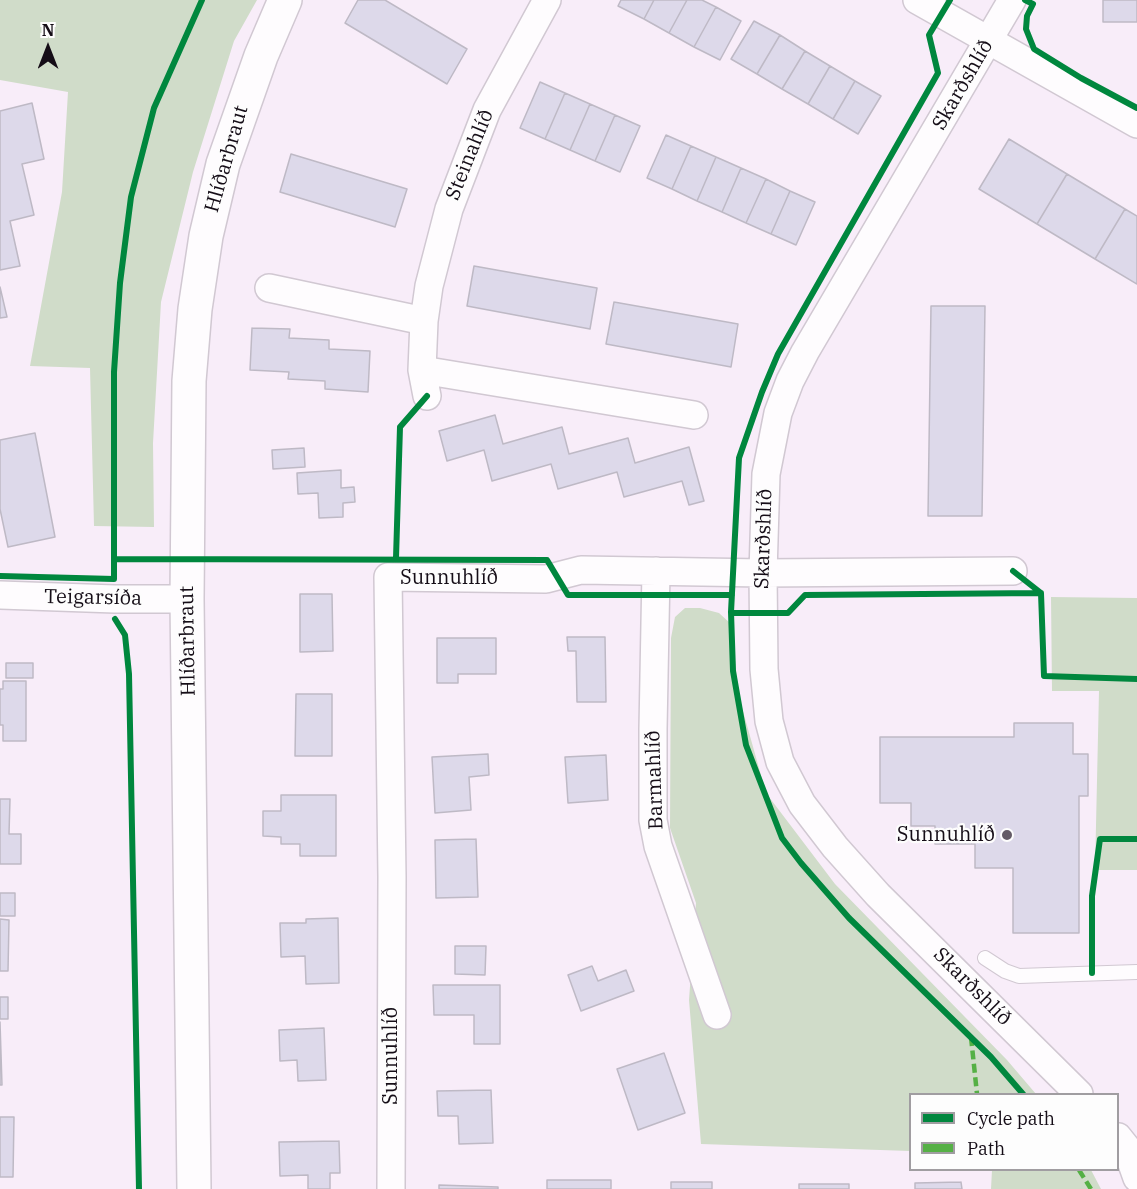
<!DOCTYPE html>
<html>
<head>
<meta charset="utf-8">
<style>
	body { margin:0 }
	#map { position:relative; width:1137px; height:1189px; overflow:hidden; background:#f8edf9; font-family:"IBM Plex Serif",serif }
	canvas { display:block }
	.legend { position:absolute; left:909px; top:1093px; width:210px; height:78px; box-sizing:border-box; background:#fdfdfd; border:2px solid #a09da1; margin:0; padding:8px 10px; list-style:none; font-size:18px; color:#150d17 }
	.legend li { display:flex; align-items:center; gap:12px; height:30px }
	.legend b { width:30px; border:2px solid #a09da1 }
	.north { position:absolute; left:18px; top:18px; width:60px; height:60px; -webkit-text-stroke:4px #fdfdfd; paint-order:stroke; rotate:0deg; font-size:16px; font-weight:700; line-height:24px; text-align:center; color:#150d17 }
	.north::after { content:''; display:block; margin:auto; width:21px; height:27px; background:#150d17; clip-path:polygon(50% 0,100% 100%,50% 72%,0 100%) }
</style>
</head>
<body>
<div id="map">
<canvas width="1137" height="1189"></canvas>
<ul class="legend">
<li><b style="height:8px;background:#00873e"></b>Cycle path</li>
<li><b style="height:8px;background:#55b045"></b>Path</li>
</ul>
<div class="north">N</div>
</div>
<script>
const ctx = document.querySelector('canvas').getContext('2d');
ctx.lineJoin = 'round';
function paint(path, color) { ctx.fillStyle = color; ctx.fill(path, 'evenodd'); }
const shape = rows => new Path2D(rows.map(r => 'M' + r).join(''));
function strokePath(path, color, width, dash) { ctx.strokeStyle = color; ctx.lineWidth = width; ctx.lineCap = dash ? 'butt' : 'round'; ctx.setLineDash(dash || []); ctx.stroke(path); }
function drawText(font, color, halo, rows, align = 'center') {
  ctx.font = font + ' "IBM Plex Serif",serif'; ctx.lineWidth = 4.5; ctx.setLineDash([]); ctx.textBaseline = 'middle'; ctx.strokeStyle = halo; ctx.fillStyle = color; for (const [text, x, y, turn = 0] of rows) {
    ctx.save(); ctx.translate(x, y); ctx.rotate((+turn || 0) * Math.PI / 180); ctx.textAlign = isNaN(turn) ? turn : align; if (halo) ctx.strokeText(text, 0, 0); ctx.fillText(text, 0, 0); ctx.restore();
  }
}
paint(shape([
	[0,0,257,0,234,41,193,172,161,302,153,443,154,527,94,526,90,368,30,366,62,192,68,92,0,80],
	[1051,597,1137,598,1137,870,1095,870,1099,691,1052,691],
	[685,608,700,608,719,613,731,624,739,697,766,793,835,884,1007,1060,1036,1094,910,1094,910,1151,701,1144,689,1000,696,903,670,828,671,638,675,617],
	[992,1170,1091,1170,1101,1189,991,1189]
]), '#d0dcc9');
const building = shape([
	[358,0,385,0,467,49,447,84,345,23,358,0],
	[621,0,654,0,644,19,618,6,621,0],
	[654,0,687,0,669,33,644,19,654,0],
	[687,0,702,0,716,7,694,47,669,33,687,0],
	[1103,0,1137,0,1137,22,1103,22,1103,0],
	[716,7,741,21,720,60,694,47,716,7],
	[754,21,780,35,757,74,731,59,754,21],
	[780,35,805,51,782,89,757,74,780,35],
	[805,51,830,66,808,104,782,89,805,51],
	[830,66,855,81,833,119,808,104,830,66],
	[855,81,881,96,858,134,833,119,855,81],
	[540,82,565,93,545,139,520,128,540,82],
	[565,93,590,104,570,150,545,139,565,93],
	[32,103,44,159,22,164,34,215,10,221,20,266,0,270,0,111,32,103],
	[590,104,615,115,595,161,570,150,590,104],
	[615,115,640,126,620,172,595,161,615,115],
	[666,135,691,146,672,189,647,178,666,135],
	[1009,139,1067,174,1037,224,979,189,1009,139],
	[691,146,716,157,697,201,672,189,691,146],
	[291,154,407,189,395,227,280,192,291,154],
	[716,157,741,168,722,212,697,201,716,157],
	[741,168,766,179,746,223,722,212,741,168],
	[1067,174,1125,209,1095,259,1037,224,1067,174],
	[766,179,790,191,771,234,746,223,766,179],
	[790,191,815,202,796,245,771,234,790,191],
	[1125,209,1137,216,1137,284,1095,259,1125,209],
	[474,266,597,288,590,329,467,306,474,266],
	[0,287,7,317,0,318,0,287],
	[614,302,738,324,731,367,606,344,614,302],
	[931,306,985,306,982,516,928,516,931,306],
	[252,328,290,329,289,338,329,340,329,349,370,351,368,392,325,389,325,381,288,379,289,372,250,370,252,328],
	[495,415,503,444,562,427,569,454,628,438,635,463,689,447,704,501,689,505,682,481,624,497,617,472,558,489,551,464,492,481,484,450,447,461,439,431,495,415],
	[35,433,55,537,8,547,0,509,0,440,35,433],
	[304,448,305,467,273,469,272,450,304,448],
	[341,470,341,488,354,487,355,502,343,503,343,517,319,518,318,493,298,494,297,473,341,470],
	[300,594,332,594,333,651,300,652,300,594],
	[567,637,605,637,606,702,577,702,576,651,568,651,567,637],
	[437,638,496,638,496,674,458,674,458,683,437,683,437,638],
	[6,663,33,663,33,678,6,678,6,663],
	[3,681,26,681,26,741,3,741,3,725,0,725,0,689,3,689,3,681],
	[296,694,332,694,332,756,295,756,296,694],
	[1014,723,1073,723,1073,754,1088,754,1088,796,1079,796,1079,933,1013,933,1013,868,975,868,975,844,935,844,935,826,911,826,911,803,880,803,880,737,1014,737,1014,723],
	[488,754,489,775,469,777,471,810,435,813,432,757,488,754],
	[606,755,608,800,568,803,565,757,606,755],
	[281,795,336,795,336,856,300,856,300,844,281,844,281,837,263,836,263,811,281,811,281,795],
	[0,799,10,799,9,834,21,834,21,864,0,864,0,799],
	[476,839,478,897,436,898,435,840,476,839],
	[0,893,15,893,15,916,0,916,0,893],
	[338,918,339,983,306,984,305,956,281,957,280,923,306,923,306,919,338,918],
	[0,919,9,920,8,971,0,971,0,919],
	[455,946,486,946,485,975,455,974,455,946],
	[592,966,598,981,626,970,634,991,581,1011,568,975,592,966],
	[433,985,500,985,500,1044,474,1044,474,1015,434,1015,433,985],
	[0,997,8,997,8,1019,0,1019,0,997],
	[0,1022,2,1085,0,1085,0,1022],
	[324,1028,326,1080,298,1081,297,1060,280,1061,279,1030,324,1028],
	[664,1053,685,1113,638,1130,617,1069,664,1053],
	[491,1090,493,1143,459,1144,458,1116,438,1116,437,1091,491,1090],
	[0,1117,14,1117,13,1177,0,1177,0,1117],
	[339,1141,340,1173,330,1173,330,1189,308,1189,308,1175,280,1176,279,1142,339,1141],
	[547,1180,611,1180,611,1189,547,1189,547,1180],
	[671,1182,712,1182,712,1189,671,1189,671,1182],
	[961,1182,962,1189,915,1189,915,1183,961,1182],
	[799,1184,849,1184,849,1189,799,1189,799,1184],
	[439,1185,498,1187,498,1189,439,1189,439,1185]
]);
paint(building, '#ddd9ea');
strokePath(building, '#beb9c5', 1.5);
const lane = shape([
	[985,958,1005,971,1019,976,1137,972]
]);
const street = shape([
	[917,0,1137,124],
	[1012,0,805,352,790,381,778,413,766,474,763,573,764,669,769,721,780,762,802,804,835,847,878,895,1079,1094],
	[269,288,424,321],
	[422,370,694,415],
	[427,396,422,370,424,321,429,286,449,209,487,110,547,0],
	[656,571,653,729,653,820,658,846,717,1015],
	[0,595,115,599,187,599],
	[1118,1137,1126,1147,1137,1178],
	[391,1189,392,877,388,577,546,579,581,570,763,573,1013,571]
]);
const secondary = shape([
	[194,1189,187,599,189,381,195,309,206,236,223,164,261,56,285,0]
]);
strokePath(lane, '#d1c8d2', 16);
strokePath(street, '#d1c8d2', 30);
strokePath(secondary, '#d1c8d2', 36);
strokePath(lane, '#fefcfe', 14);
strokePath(street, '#fefcfe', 27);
strokePath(secondary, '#fefcfe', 33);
strokePath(shape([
	[971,1037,977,1094],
	[1079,1170,1091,1189]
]), '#55b045', 4.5, [9, 4.5]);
strokePath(shape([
	[950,0,929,35,938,73,778,354,762,392,739,458,731,612,733,671,746,745,782,838,801,863,849,918,991,1057,1023,1094],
	[1025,0,1033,4,1027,16,1026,29,1034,49,1081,78,1137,108],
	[396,558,400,427,427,396],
	[115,559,547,560,568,595,732,595],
	[1013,571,1041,593,1044,676,1137,679],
	[0,576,114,579,114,372,120,283,131,197,154,108,202,0],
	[731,613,788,613,805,595,1041,593],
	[115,619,125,635,129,674,139,1189],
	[1092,973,1092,896,1100,839,1137,839]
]), '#00873e', 6);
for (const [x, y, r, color] of [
	[1007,835,6,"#645b66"]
]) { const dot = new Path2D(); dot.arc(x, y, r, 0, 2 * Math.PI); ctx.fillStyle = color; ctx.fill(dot); strokePath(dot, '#fdfdfd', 2); }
drawText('20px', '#150d17', '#fdfdfd', [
	["Skarðshlíð",963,85,-60],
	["Steinahlíð",470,155,-68],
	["Hlíðarbraut",227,159,-74],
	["Skarðshlíð",764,539,-88],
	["Sunnuhlíð",449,578],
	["Teigarsíða",93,598,1],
	["Hlíðarbraut",188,641,-91],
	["Barmahlíð",655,780,-92],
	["Skarðshlíð",972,987,45],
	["Sunnuhlíð",391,1056,-90]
]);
drawText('20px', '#150d17', '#fdfdfd', [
	["Sunnuhlíð",995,835]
], 'right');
</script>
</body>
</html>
